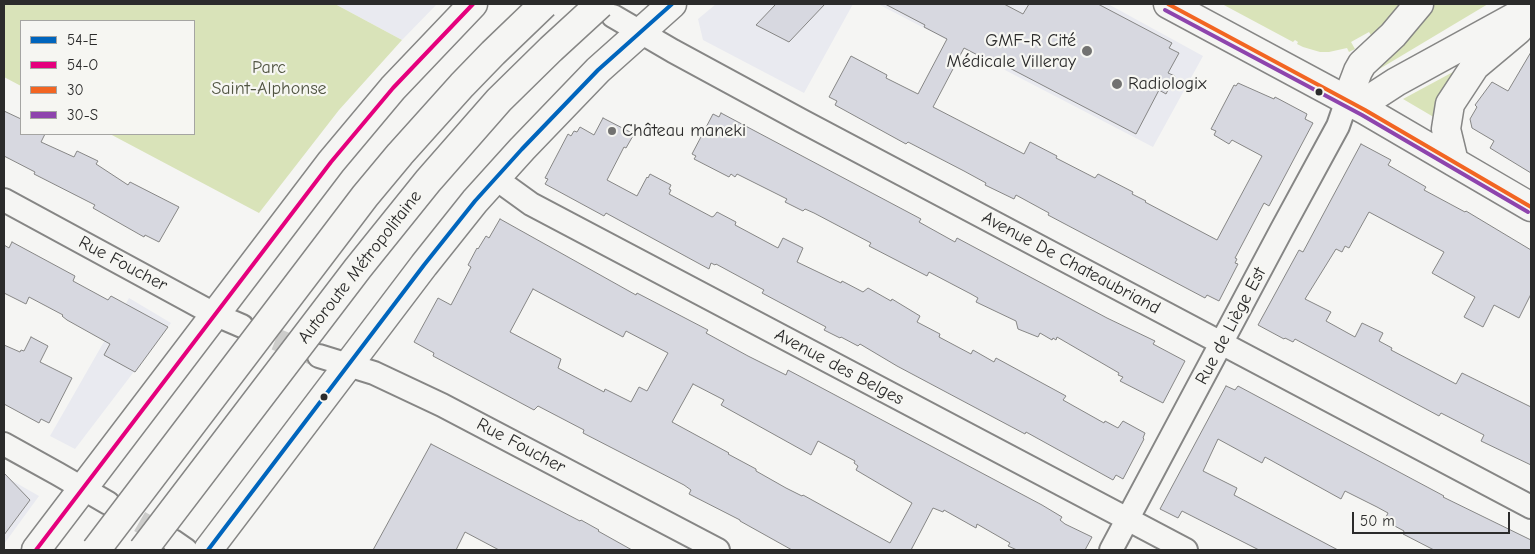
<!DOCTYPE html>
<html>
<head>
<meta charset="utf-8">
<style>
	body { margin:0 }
	#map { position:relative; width:1535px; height:554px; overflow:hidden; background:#f5f5f3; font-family:"Comic Neue",sans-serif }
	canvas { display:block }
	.frame { position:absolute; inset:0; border:5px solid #2b2b2b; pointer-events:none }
	.legend { position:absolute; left:20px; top:20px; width:175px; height:115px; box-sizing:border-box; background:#f6f6f2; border:1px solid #a5a5a2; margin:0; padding:6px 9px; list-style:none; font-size:15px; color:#2b2b2b }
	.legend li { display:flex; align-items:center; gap:10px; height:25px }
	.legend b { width:25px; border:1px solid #a5a5a2 }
	.scale { position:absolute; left:1352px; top:512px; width:158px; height:22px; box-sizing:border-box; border:2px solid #2b2b2b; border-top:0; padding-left:6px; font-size:15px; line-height:18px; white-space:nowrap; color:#2b2b2b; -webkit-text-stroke:4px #f6f6f2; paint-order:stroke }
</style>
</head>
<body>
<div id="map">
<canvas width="1535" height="554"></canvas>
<div class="frame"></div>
<ul class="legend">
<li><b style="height:6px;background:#0065bd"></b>54-E</li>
<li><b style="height:6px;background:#e5007d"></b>54-O</li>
<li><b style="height:6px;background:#f26522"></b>30</li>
<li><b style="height:6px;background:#8e44ad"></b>30-S</li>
</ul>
<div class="scale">50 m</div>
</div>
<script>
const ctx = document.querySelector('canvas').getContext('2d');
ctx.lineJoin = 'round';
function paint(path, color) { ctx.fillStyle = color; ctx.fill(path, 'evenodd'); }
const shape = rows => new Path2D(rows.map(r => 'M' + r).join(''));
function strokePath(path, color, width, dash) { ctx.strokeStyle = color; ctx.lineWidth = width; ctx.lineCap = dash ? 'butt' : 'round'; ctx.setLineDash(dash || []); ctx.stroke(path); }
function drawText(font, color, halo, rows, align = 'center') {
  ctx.font = font + ' "Comic Neue",sans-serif'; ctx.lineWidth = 4.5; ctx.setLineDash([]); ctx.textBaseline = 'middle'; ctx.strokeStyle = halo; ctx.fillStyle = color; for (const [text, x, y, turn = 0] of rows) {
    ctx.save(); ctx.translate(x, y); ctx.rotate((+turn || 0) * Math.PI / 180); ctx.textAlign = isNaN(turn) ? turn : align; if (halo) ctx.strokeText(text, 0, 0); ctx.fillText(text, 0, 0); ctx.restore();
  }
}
paint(shape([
	[335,4,437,4,402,40],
	[716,4,853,4,804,93,703,40,698,19],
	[878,4,1108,4,1203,56,1153,147],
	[129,298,171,323,75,449,50,436],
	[4,476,39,496,4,544]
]), '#e9eaf0');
paint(shape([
	[4,4,335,4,402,40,339,110,259,213,110,134,194,134,194,21,21,21,21,86,4,77],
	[1222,4,1405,4,1372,37,1369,32,1351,42,1355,49,1349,52,1347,48,1329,52,1320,52,1303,47,1297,44,1298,42,1295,40,1293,42],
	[1432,4,1488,4,1376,71,1375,68],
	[1453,72,1456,75,1437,119,1403,99]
]), '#d9e3b9');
const building = shape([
	[776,4,825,4,789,42,756,25,776,4],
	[885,4,1004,4,1023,14,1029,4,1098,4,1172,43,1169,48,1179,53,1168,73,1175,76,1166,94,1159,90,1136,134,998,62,997,65,964,48,933,107,1024,154,1030,142,1057,156,1056,158,1095,178,1098,174,1133,192,1132,194,1146,201,1145,202,1217,240,1262,156,1232,140,1229,144,1214,135,1216,131,1211,129,1234,85,1236,86,1238,83,1274,99,1275,97,1307,114,1305,119,1313,123,1269,206,1264,203,1235,258,1237,259,1235,263,1238,264,1219,301,1207,295,1205,298,1048,215,1049,213,1016,195,1014,199,985,185,986,183,964,171,908,142,906,144,835,105,837,101,829,97,851,56,887,75,886,78,918,94,947,39,924,27,925,25,885,4],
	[1531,52,1531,173,1490,148,1494,141,1472,128,1470,119,1477,107,1475,105,1492,82,1508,91,1531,52],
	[4,111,21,119,21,134,45,134,41,142,74,157,77,151,98,161,96,164,128,185,130,182,179,207,159,242,145,235,144,237,93,208,95,205,34,174,35,172,4,156,4,111],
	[721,113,921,219,919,222,955,242,957,238,1107,318,1155,341,1153,344,1185,361,1163,403,1120,381,1123,377,1118,375,1119,373,1057,337,1056,340,1053,338,1052,340,1040,333,1038,337,1018,329,1016,321,976,302,978,298,971,294,929,272,927,276,869,246,871,243,814,213,805,209,803,211,785,202,787,199,737,174,735,177,731,174,729,177,694,159,696,156,692,154,713,114,719,117,721,113],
	[603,118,634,134,626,148,624,147,607,180,637,196,647,177,648,178,650,174,671,185,669,189,671,190,669,194,712,217,714,216,717,212,736,222,735,225,778,248,783,238,803,248,797,262,841,283,842,281,863,292,868,288,891,301,892,299,920,316,917,322,940,334,939,337,971,354,973,350,994,362,996,358,1066,396,1063,400,1104,423,1105,421,1118,428,1123,421,1145,433,1143,438,1144,439,1123,479,1116,475,1113,480,1026,432,1025,434,897,366,860,344,858,346,841,337,840,338,824,330,826,327,762,293,764,290,716,264,715,265,711,263,709,269,606,213,604,216,545,184,548,179,545,178,568,134,571,136,574,131,577,132,580,127,594,135,603,118],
	[1361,144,1391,160,1388,165,1426,187,1424,190,1465,212,1466,211,1531,250,1531,294,1519,318,1494,305,1483,327,1464,317,1475,297,1432,273,1444,252,1369,212,1349,248,1345,246,1342,252,1336,249,1305,299,1331,312,1326,321,1355,337,1362,323,1383,333,1379,341,1392,348,1391,350,1456,384,1462,373,1531,407,1531,465,1481,441,1484,435,1441,413,1439,416,1295,339,1293,342,1285,338,1284,339,1258,325,1299,250,1303,252,1361,144],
	[500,219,636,295,637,293,708,330,706,333,748,356,786,375,788,370,1042,505,1062,517,1060,520,1065,524,1092,537,1085,550,1017,550,1008,546,1010,543,977,524,976,528,944,510,943,512,933,508,911,550,792,550,740,521,740,520,689,494,691,490,684,485,583,433,584,430,538,406,534,410,433,356,434,353,414,342,438,298,451,305,471,267,468,265,477,248,478,249,486,236,489,238,500,219],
	[533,289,623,337,626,331,668,353,647,391,639,387,631,402,605,389,604,392,558,368,561,359,510,332,533,289],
	[693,384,724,400,721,405,811,455,818,441,855,461,854,463,858,466,856,470,912,503,890,543,803,495,802,496,786,488,756,471,756,469,728,454,729,453,672,422,693,384],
	[12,242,75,276,73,281,108,300,111,296,168,327,135,372,104,355,110,344,67,320,62,316,63,315,29,297,26,304,4,293,4,245,9,248,12,242],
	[31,337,48,346,40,362,72,378,49,423,41,419,39,423,4,404,4,345,20,352,21,350,24,351,31,337],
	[1226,386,1235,390,1238,386,1444,496,1443,497,1531,540,1531,550,1434,550,1403,534,1404,531,1391,524,1394,521,1386,517,1388,513,1377,507,1345,491,1341,499,1265,457,1262,463,1218,439,1203,471,1237,488,1234,495,1338,550,1259,550,1182,511,1178,518,1160,509,1226,386],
	[431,444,580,521,581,520,599,530,598,531,632,550,499,550,465,532,456,550,373,550,431,444],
	[4,473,30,500,4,535,4,473]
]);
paint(building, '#d7d8e0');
strokePath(building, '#868685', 1);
strokePath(shape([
	[245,327,313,354],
	[111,505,172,540]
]), '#cdcdcb', 22, [22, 11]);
const minor = shape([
	[613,16,673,51,802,121,1531,507],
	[495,178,531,204,1186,550],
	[4,200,214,314,242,326],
	[319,356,374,373,442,405,718,550],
	[4,444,58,474,108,503],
	[173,541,186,550],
	[1111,550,1282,229,1338,126,1347,100]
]);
const tertiary = shape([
	[1168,4,1365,110,1531,207],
	[1365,110,1376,95,1396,82,1531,8],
	[1454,162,1446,129,1450,104,1475,66,1518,30]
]);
const secondary = shape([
	[36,550,331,162,393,88,473,4],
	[208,550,424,265,475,201,522,149,598,70,672,4]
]);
const motorway = shape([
	[1347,100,1358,71,1362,64,1393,35,1419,4]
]);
strokePath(minor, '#868685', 26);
strokePath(tertiary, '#868685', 31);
strokePath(secondary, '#868685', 31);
strokePath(motorway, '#868685', 31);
strokePath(minor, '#f5f5f3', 22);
strokePath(tertiary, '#f5f5f3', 28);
strokePath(secondary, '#f5f5f3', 28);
strokePath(motorway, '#f5f5f3', 28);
const motorwayBridge = shape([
	[96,550,365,196,400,154,462,85,493,53,544,4],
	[143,550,358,268,428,181,499,100,551,49,600,4]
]);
strokePath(motorwayBridge, '#868685', 31, []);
strokePath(motorwayBridge, '#f5f5f3', 28);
strokePath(shape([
	[208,550,424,265,475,201,522,149,598,70,672,4]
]), '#0065bd', 4);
strokePath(shape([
	[36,550,331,162,393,88,473,4]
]), '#e5007d', 4);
strokePath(shape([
	[1168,4,1365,110,1531,207]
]), '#f26522', 4);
strokePath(shape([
	[1165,10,1362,115,1528,212]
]), '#8e44ad', 4);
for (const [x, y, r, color] of [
	[1087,51,6,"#727271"],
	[1117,84,6,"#727271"],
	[1319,92,4.5,"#2b2b2b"],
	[612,131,5,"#727271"],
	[324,397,4.5,"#2b2b2b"]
]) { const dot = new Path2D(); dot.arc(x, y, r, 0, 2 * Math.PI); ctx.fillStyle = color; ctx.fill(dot); strokePath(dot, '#f6f6f2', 2); }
drawText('18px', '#2b2b2b', '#f6f6f2', [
	["GMF-R Cité",1076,41,"right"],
	["Médicale Villeray",1076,62,"right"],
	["Radiologix",1128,84],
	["Château maneki",622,131]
], 'left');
drawText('18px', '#515542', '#f6f6f2', [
	["Parc",269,68],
	["Saint-Alphonse",269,89]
]);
drawText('18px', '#2b2b2b', '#f6f6f2', [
	["Avenue De Chateaubriand",1071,263,28],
	["Rue Foucher",123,264,28],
	["Autoroute Métropolitaine",360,267,-52],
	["Rue de Liège Est",1231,326,-62],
	["Avenue des Belges",839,367,28],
	["Rue Foucher",521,446,28]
]);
</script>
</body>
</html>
